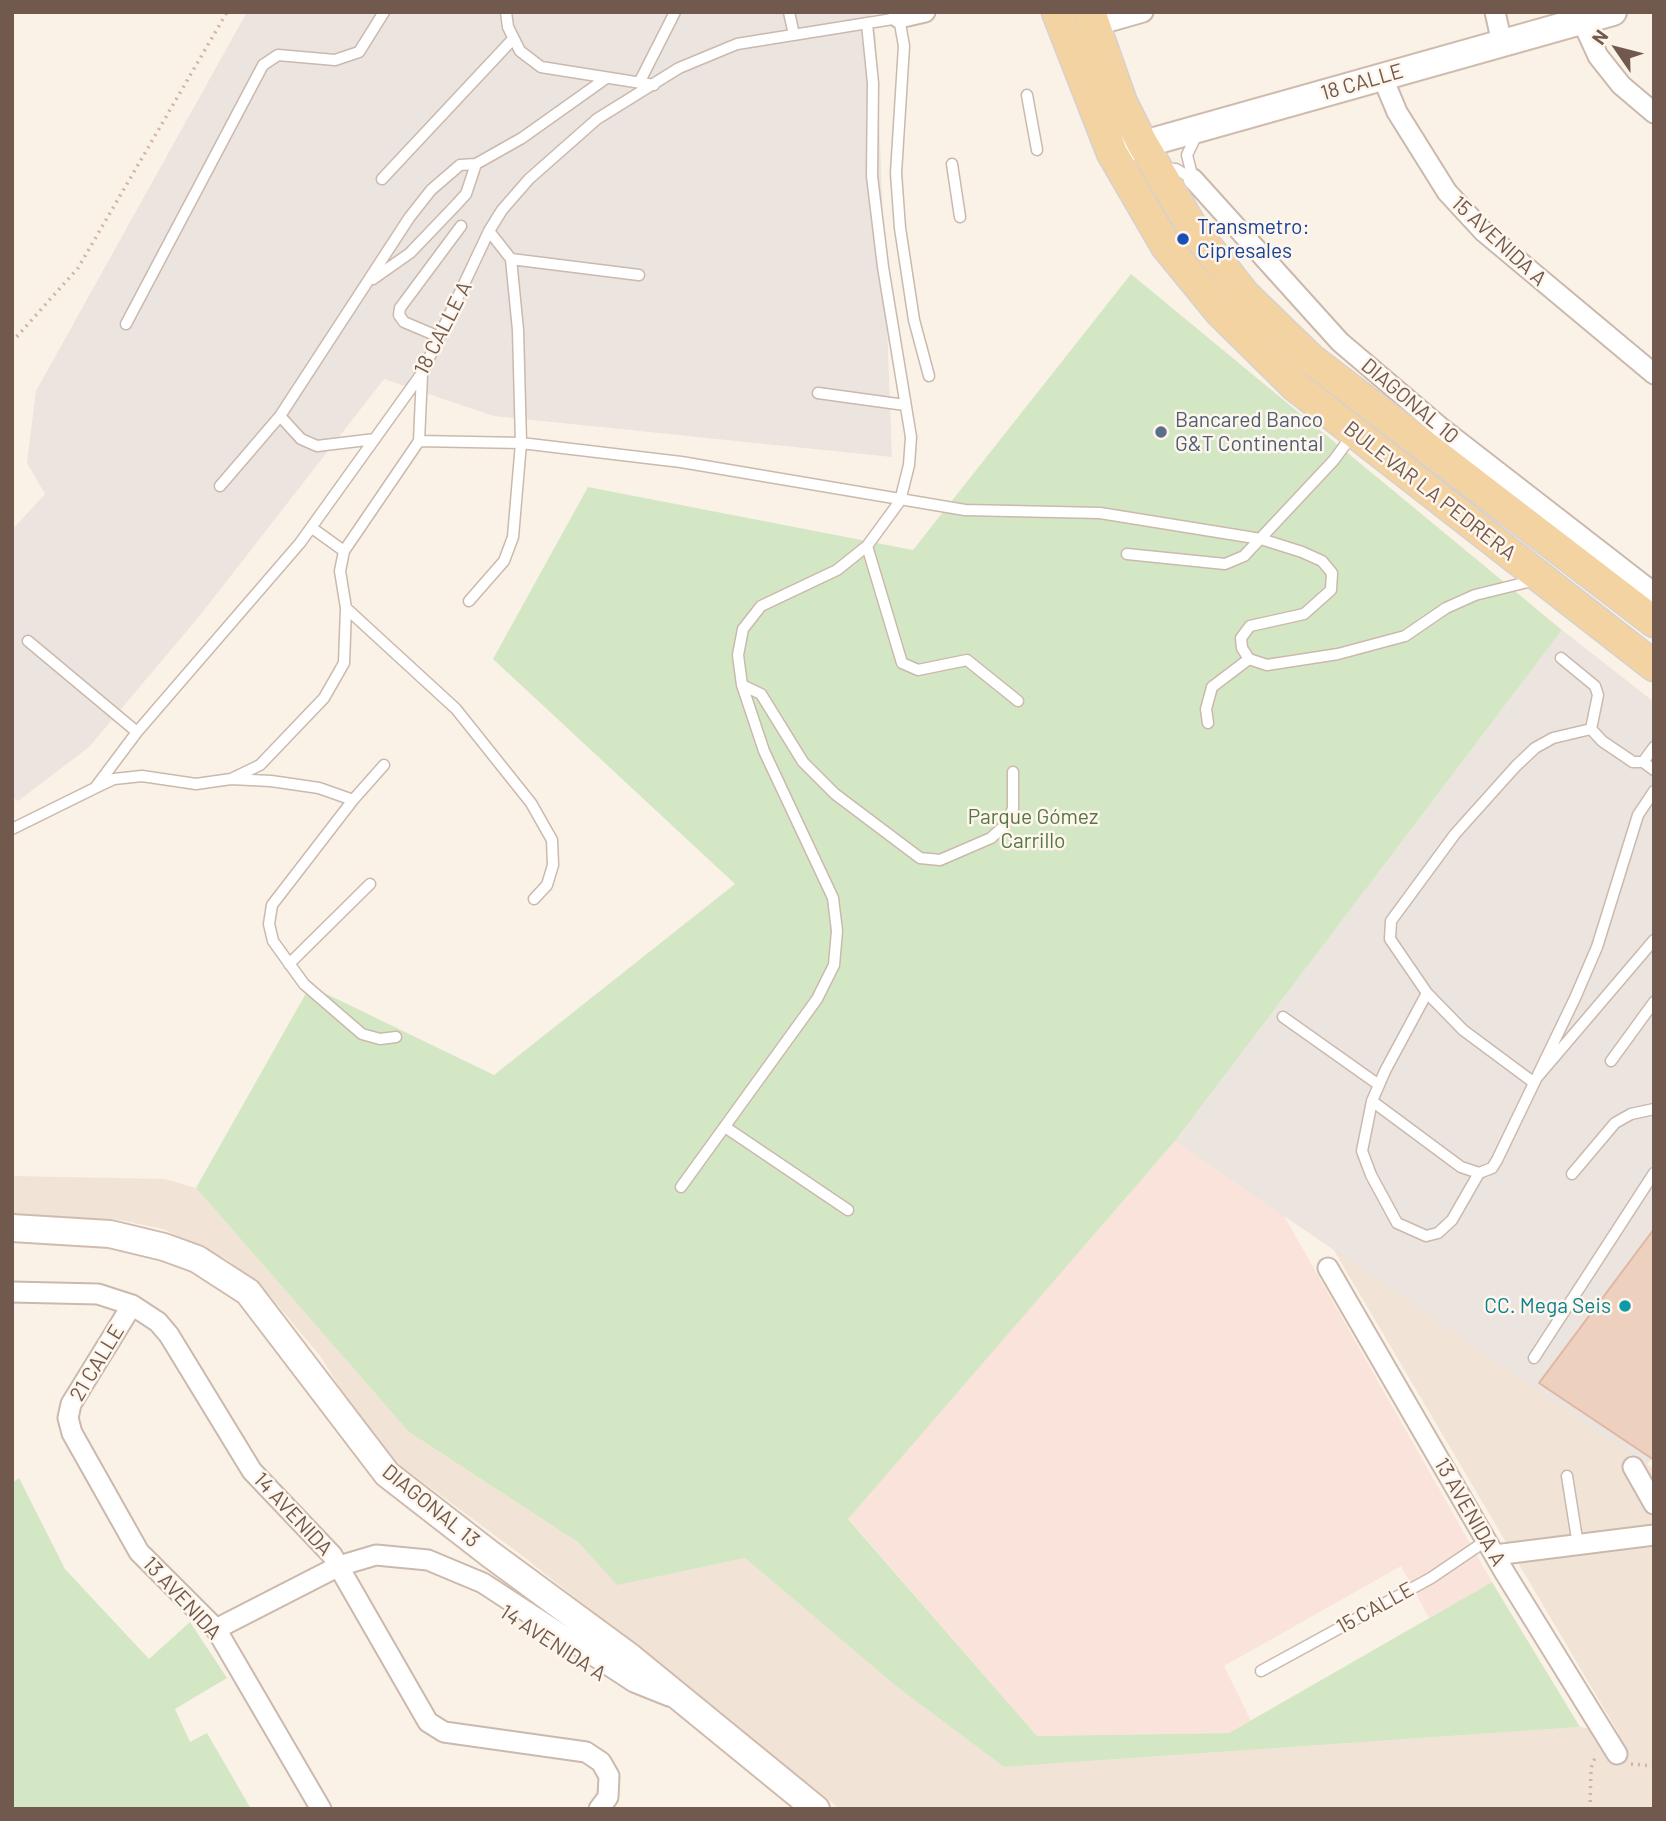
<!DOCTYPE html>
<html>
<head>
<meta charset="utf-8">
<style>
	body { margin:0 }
	#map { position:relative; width:1666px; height:1821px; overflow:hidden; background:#faf2e6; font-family:Barlow,sans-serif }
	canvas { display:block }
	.frame { position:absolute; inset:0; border:14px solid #71594d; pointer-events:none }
	.north { position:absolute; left:1582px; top:14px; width:70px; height:70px; -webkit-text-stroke:5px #fef6ec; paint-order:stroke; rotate:305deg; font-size:19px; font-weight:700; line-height:28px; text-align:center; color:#71594d }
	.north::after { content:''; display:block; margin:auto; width:24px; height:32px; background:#71594d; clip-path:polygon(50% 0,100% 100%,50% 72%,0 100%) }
</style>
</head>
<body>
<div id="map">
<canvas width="1666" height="1821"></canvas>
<div class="frame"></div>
<div class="north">N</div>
</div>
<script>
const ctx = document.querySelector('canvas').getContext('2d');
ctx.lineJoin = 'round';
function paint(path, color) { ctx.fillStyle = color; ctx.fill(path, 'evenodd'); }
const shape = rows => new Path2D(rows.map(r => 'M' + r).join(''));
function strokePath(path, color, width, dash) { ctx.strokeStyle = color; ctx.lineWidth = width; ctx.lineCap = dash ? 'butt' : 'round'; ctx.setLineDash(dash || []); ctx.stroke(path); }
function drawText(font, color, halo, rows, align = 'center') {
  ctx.font = font + ' Barlow,sans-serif'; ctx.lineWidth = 5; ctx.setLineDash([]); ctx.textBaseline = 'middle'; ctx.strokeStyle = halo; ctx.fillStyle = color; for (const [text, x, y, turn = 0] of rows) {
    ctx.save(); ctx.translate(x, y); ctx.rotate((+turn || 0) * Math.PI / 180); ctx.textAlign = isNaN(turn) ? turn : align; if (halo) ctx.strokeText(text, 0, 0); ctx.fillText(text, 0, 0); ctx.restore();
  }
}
paint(shape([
	[12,1176,165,1179,196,1188,409,1432,579,1543,617,1584,745,1558,897,1687,1004,1767,1580,1727,1619,1734,1332,1247,1654,1469,1654,1809,840,1809,524,1557,400,1465,368,1434,321,1357,270,1296,228,1260,163,1229,115,1219,12,1217]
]), '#f1e3d5');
paint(shape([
	[1175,1141,1283,1214,1492,1582,1429,1618,1401,1566,1224,1666,1251,1721,1229,1733,1037,1736,848,1518]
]), '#fae3da');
paint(shape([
	[247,12,871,12,876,38,892,457,494,416,384,379,201,614,89,747,18,801,12,797,12,530,45,494,27,463,36,391],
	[1562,630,1654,702,1654,1456,1647,1465,1175,1141]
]), '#ebe4df');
paint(shape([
	[1131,274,1562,630,1175,1141,848,1519,1037,1736,1229,1733,1492,1582,1580,1727,1004,1767,897,1687,745,1558,617,1585,579,1543,409,1432,196,1188,310,986,494,1075,735,884,493,659,588,487,913,550],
	[19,1478,65,1569,149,1659,190,1622,227,1678,175,1709,190,1742,207,1733,251,1809,12,1809,12,1483]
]), '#d4e7c5');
const building = shape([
	[1654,1229,1654,1460,1539,1383,1654,1229]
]);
paint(building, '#eed0bf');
strokePath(building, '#dfb7a1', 2);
const lane = shape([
	[506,12,508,27,520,51,541,67,654,85],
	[789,12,794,35],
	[639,83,675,12],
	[1027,95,1037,150],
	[952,164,960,217],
	[1162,168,1176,169,1193,179],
	[382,179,513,39],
	[1193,179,1187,155,1197,134],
	[511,259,639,275],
	[373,279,410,253,455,206,466,194,476,164],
	[126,324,263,65,278,55,335,60,359,52,384,12],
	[437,336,404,322,399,315,400,308,461,226],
	[818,393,905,405],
	[280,416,301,439,317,446,375,439],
	[419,441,521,443,681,462,965,510,1100,513,1261,539,1302,552,1322,561,1332,573,1331,590,1304,614,1250,626,1241,638,1242,648,1249,659,1267,665,1338,654,1405,636,1446,608,1475,595,1536,580],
	[220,486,280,416,409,218,431,190,460,165,476,164,522,138,605,79],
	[312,528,344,551],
	[867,546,902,663,918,670,967,660,1018,701],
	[1127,554,1225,564,1244,556,1334,460,1353,434],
	[469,601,504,561,513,537,521,443,518,330,511,259,489,231],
	[346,608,456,709,531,803,552,840,553,865,547,885,534,899],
	[28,641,137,732],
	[1561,658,1595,686,1598,695,1591,729,1602,741,1633,762,1643,762,1654,770],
	[742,685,761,694,803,762,835,794,920,858,940,860,991,838,1004,826,1013,809,1013,772],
	[1208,723,1206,709,1212,687,1249,659],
	[1591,729,1553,738,1535,748,1516,766,1455,834,1391,921,1390,939,1427,993,1463,1030,1533,1082,1654,940],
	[1643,762,1654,747],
	[384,765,353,800,272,905,269,924,273,941,304,984,362,1034,380,1039,396,1037],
	[231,779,260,765,324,698,344,663,346,608,340,571,344,551,419,441,422,374],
	[95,788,114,779,142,776,196,784,231,779,271,781,319,788,353,800],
	[12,829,95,788,137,732,300,543,422,373,489,231,502,210,529,179,597,119,679,68,737,44,899,18,904,46,896,173,900,228,914,320,929,376],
	[289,964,370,884],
	[1427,993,1385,1071,1372,1101,1461,1167,1479,1173,1492,1168,1497,1160,1575,998,1597,947,1638,815,1654,791],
	[1283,1017,1379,1085],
	[1611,1061,1654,1002],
	[1372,1101,1362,1151,1371,1175,1397,1223,1426,1236,1438,1233,1452,1220,1479,1173],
	[725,1127,848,1210],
	[1572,1174,1615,1123,1631,1114,1654,1109],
	[681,1187,817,999,834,965,837,931,833,898,764,751,742,685,738,655,743,629,761,606,837,570,867,546,900,501,909,465,911,437,883,267,872,176,873,83,867,24],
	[1534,1358,1654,1173],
	[1567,1476,1578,1545],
	[1261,1671,1431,1578,1487,1540]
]);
const street = shape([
	[898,12,899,18,925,12],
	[1495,12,1502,43],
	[1582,21,1598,56,1621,85,1654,113],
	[1094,26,1143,12],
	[1382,76,1397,112,1447,192,1484,232,1654,374],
	[1193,179,1340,342,1440,427,1654,593],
	[1328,1268,1505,1573,1617,1754],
	[12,1292,98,1294,132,1305,158,1322,169,1335,252,1471,332,1555,428,1722,444,1732,586,1752,601,1762,609,1776,608,1797,599,1809],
	[132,1305,71,1404,68,1418,72,1433,139,1552,216,1629,321,1809],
	[1633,1467,1654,1504],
	[1495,1555,1654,1535],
	[216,1629,339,1566,376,1555,428,1560,483,1583,634,1682,669,1696]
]);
const secondary = shape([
	[1112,153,1613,12],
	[12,1228,110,1234,164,1247,197,1259,248,1292,387,1474,490,1554,630,1657,816,1809]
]);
const primary = shape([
	[1057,12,1112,153,1166,246,1220,312,1295,386,1654,666],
	[1090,12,1122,103,1142,143,1192,227,1244,294,1311,359,1654,622]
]);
strokePath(lane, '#cbb9ad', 13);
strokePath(street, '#cbb9ad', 23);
strokePath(secondary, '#d0bbad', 30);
strokePath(primary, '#d7d1cd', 33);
strokePath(shape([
	[12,342,78,268,227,12],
	[1631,1764,1654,1766],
	[1590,1809,1591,1768,1595,1758,1599,1757]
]), '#d2b4a3', 3.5, [2, 5]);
strokePath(lane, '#fff', 10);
strokePath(street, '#fff', 19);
strokePath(secondary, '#fff', 26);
strokePath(primary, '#f4d3a3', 30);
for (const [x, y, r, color] of [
	[1183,239,7,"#1a4fb4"],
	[1161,432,7,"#5c6f8a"],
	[1625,1306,7,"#0f9aa8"]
]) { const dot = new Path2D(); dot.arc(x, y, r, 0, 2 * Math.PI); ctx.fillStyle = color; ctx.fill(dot); strokePath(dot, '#fef6ec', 2.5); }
drawText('21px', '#71594d', '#fef6ec', [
	["18 CALLE",1362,82,-16],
	["15 AVENIDA A",1499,241,43],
	["18 CALLE A",443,328,-63],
	["DIAGONAL 10",1410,401,40],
	["BULEVAR LA PEDRERA",1430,491,38],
	["21 CALLE",97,1363,-59],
	["DIAGONAL 13",431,1506,39],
	["13 AVENIDA A",1470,1512,60],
	["14 AVENIDA",293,1514,47],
	["13 AVENIDA",182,1598,47],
	["15 CALLE",1375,1608,-29],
	["14 AVENIDA A",553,1643,33]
]);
drawText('21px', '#164399', '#fef6ec', [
	["Transmetro:",1197,227],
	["Cipresales",1197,251]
], 'left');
drawText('21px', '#4e5e75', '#fef6ec', [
	["Bancared Banco",1175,420],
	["G&T Continental",1175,444]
], 'left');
drawText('21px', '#557745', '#fef6ec', [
	["Parque Gómez",1033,817],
	["Carrillo",1033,841]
]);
drawText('21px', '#0d838f', '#fef6ec', [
	["CC. Mega Seis",1611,1306]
], 'right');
</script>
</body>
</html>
